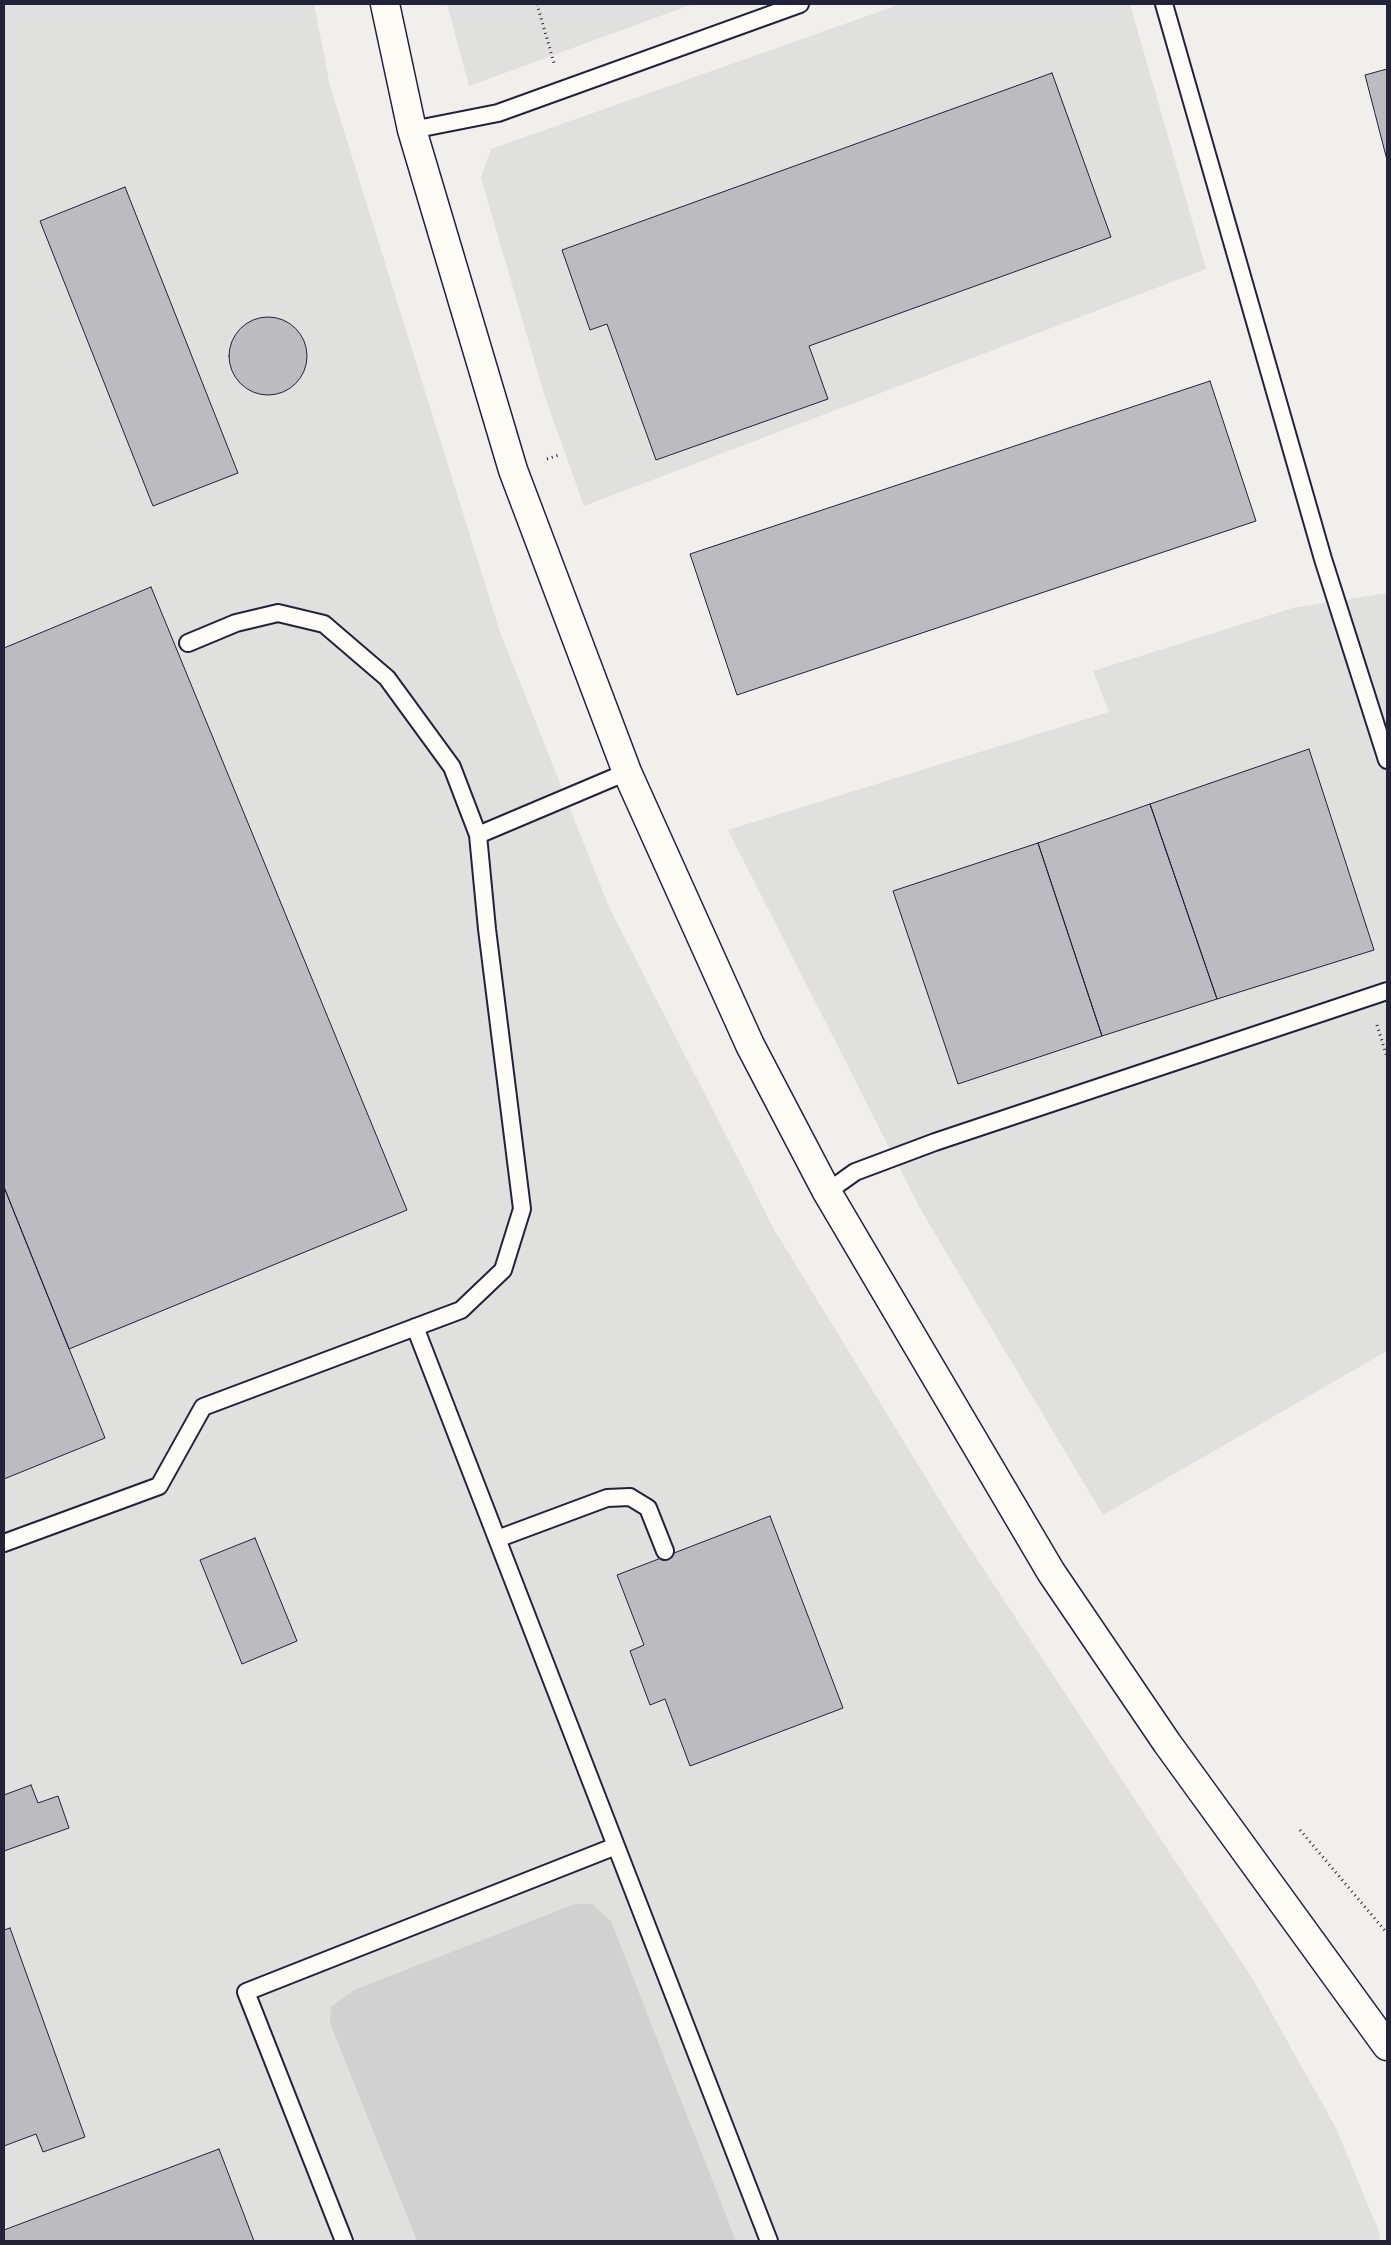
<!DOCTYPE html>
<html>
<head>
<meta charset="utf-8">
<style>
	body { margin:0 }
	#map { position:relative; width:1391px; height:2245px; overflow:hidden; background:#f0efec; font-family:Mali,sans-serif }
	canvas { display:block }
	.frame { position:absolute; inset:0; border:5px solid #22223b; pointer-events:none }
</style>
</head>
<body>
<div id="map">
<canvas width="1391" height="2245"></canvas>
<div class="frame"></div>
</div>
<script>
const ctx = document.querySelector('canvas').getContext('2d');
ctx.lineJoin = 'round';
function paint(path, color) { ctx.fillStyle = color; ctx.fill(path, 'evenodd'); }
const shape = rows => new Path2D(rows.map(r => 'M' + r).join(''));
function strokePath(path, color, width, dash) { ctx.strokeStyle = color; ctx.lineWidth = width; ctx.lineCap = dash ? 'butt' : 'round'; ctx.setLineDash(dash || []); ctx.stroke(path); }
paint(shape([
	[4,4,314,4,330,86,500,632,609,907,775,1231,958,1530,1252,1978,1336,2128,1380,2234,1379,2241,4,2241],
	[447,4,693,4,469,86],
	[901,4,1130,4,1206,269,584,506,544,394,481,178,491,149],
	[1387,593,1387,1351,1103,1515,922,1212,728,830,1109,712,1093,671,1293,608]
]), '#e0e0df');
paint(shape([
	[575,1904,592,1904,611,1921,736,2241,417,2241,330,2023,331,2007,354,1990]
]), '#d2d1d1');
const building = shape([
	[1387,69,1387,160,1365,75,1387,69],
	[1052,73,1111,237,809,346,828,399,656,460,607,324,590,330,562,250,1052,73],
	[125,187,238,473,153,506,40,221,125,187],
	'229 356a39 39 0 1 1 78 0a39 39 0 1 1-78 0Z',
	[1210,381,1256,521,737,695,690,554,1210,381],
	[151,587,407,1210,69,1349,4,1187,4,648,151,587],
	[1309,749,1374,950,1217,999,1150,804,1309,749],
	[1150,804,1217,999,1102,1036,1038,843,1150,804],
	[1038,843,1102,1036,958,1084,893,891,1038,843],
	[4,1187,105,1438,4,1479,4,1187],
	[770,1516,843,1708,690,1766,665,1699,650,1705,630,1651,644,1645,617,1575,770,1516],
	[255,1538,297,1641,242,1664,200,1560,255,1538],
	[31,1785,38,1803,58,1796,69,1828,4,1851,4,1795,31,1785],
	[10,1928,85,2137,43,2152,36,2134,4,2146,4,1930,10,1928],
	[219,2149,254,2241,4,2241,4,2230,219,2149]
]);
paint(building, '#bcbcc0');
strokePath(building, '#22223b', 1);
const lane = shape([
	[1164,4,1323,559,1387,760],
	[412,130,498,113,800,4],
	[478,835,627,772],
	[827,1192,855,1172,935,1142,1387,991],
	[415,1327,769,2241],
	[497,1539,607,1498,630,1497,648,1508,665,1551],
	[4,1543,159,1486,203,1407,461,1310,503,1270,522,1209,487,929,478,835,452,767,387,678,324,624,278,613,236,623,188,643],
	[344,2241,246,1992,616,1846]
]);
const secondary = shape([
	[385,4,412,130,513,470,627,772,750,1045,827,1192,1051,1572,1167,1743,1387,2046]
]);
strokePath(lane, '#22223b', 20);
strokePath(secondary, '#22223b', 31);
strokePath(shape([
	[537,4,554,63],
	[547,459,559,455],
	[1377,1025,1387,1057],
	[1300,1830,1387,1933]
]), '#22223b', 3, [1, 4]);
strokePath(lane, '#fdfcf7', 16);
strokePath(secondary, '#fdfcf7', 28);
</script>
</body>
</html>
